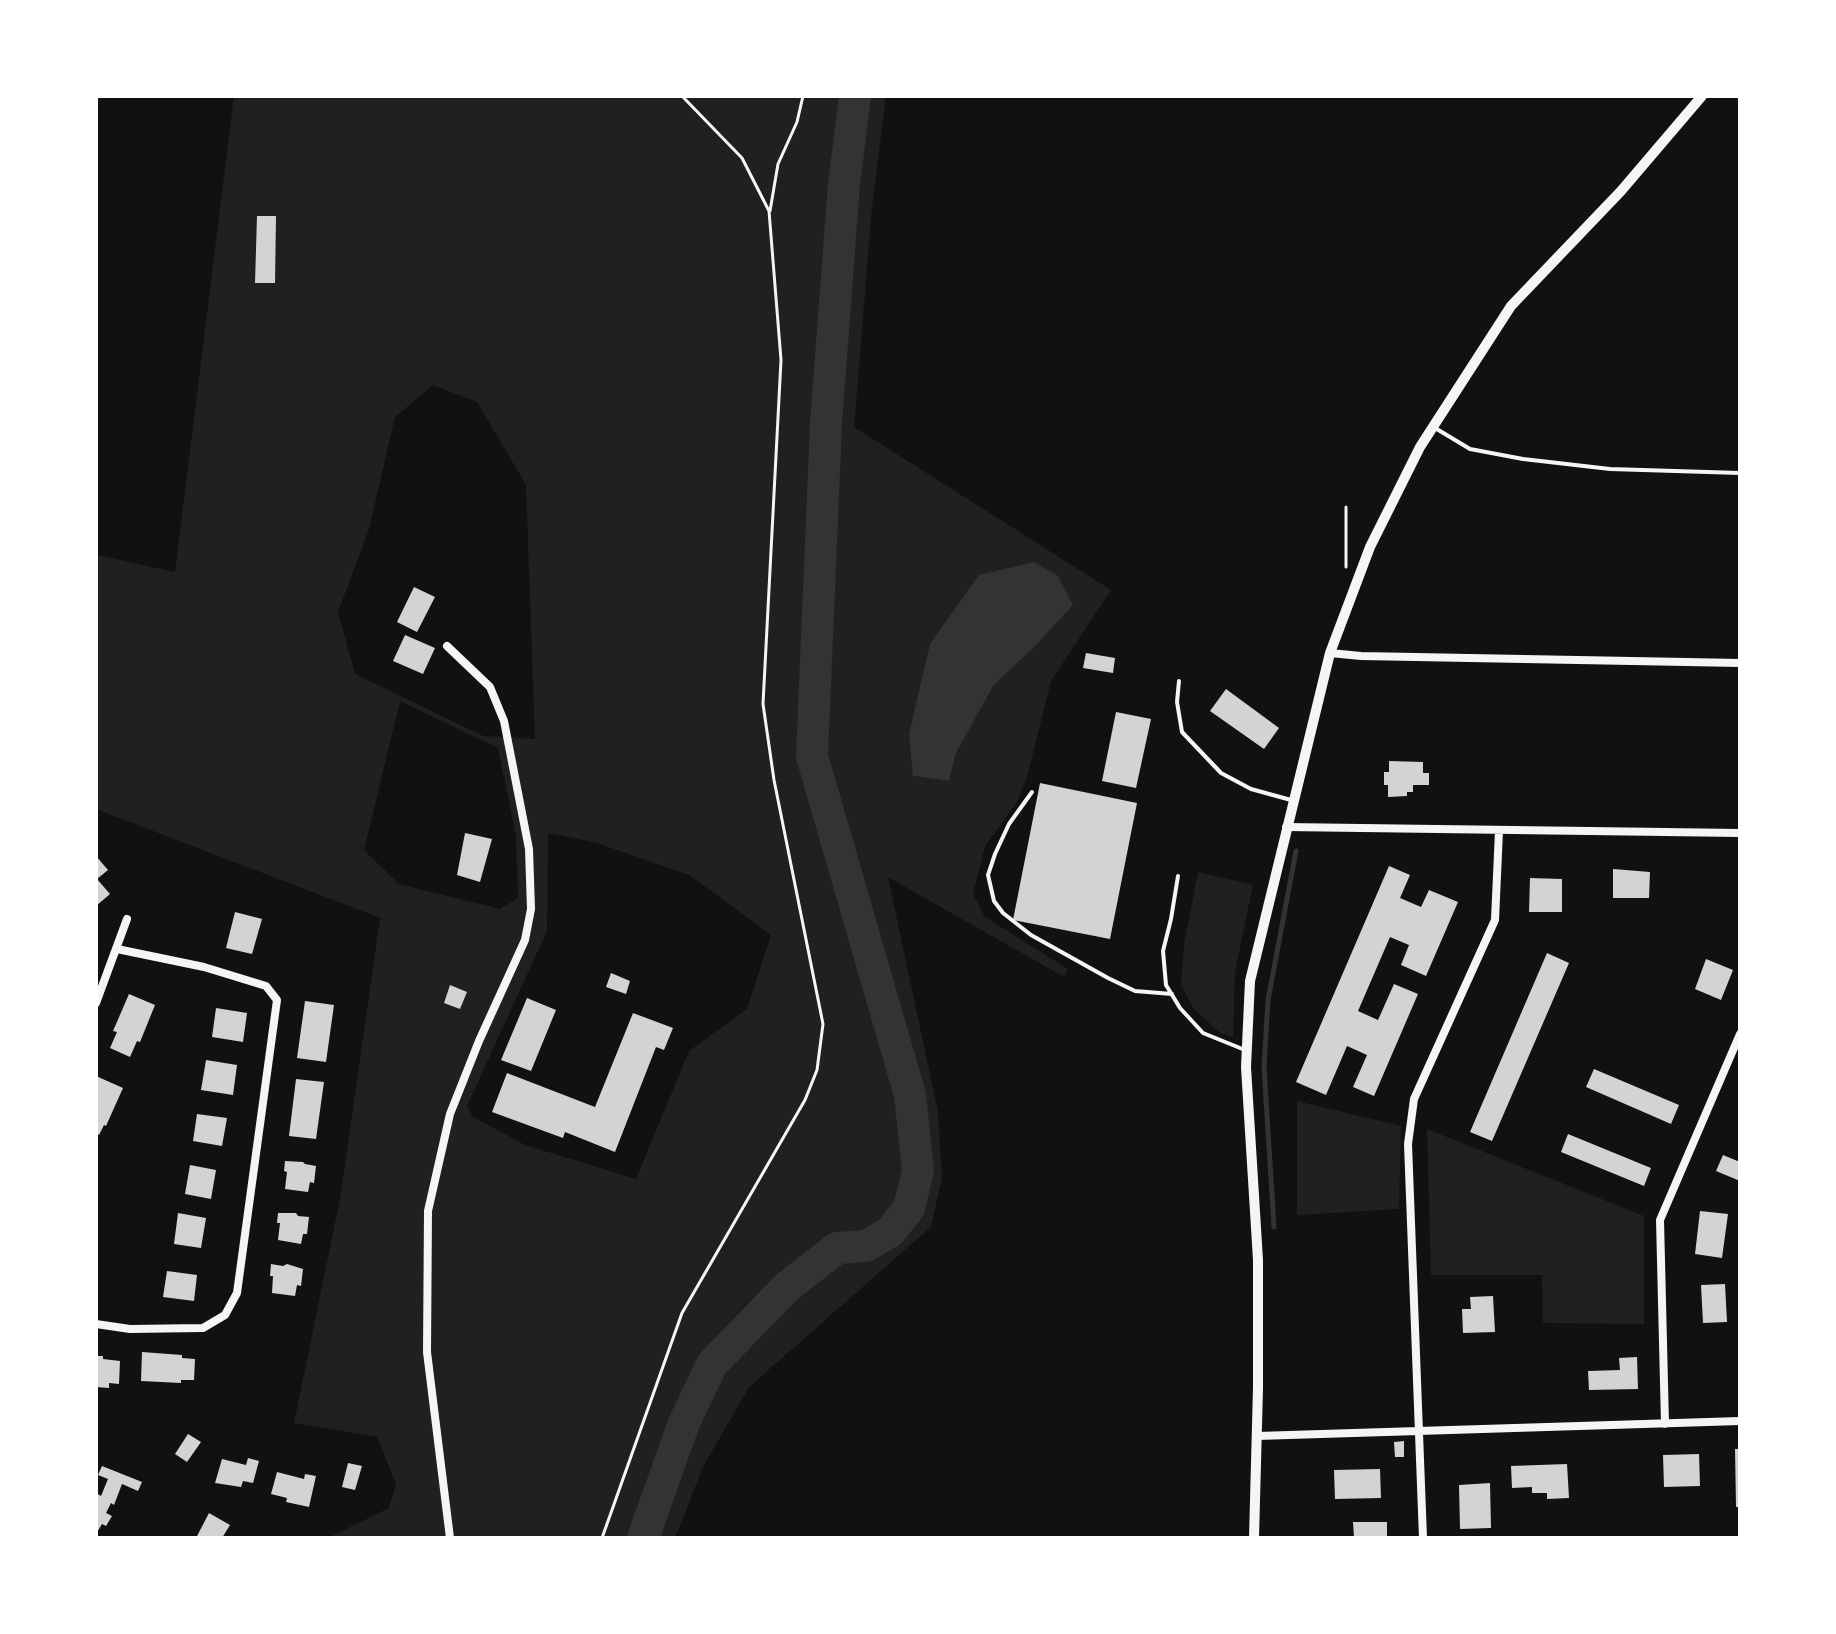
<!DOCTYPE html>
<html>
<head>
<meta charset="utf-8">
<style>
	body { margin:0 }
	#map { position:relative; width:1836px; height:1634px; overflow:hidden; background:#111; font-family:"Source Sans 3",sans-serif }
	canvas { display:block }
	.frame { position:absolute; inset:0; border:98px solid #fff; pointer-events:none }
</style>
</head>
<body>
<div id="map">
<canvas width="1836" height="1634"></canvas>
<div class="frame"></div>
</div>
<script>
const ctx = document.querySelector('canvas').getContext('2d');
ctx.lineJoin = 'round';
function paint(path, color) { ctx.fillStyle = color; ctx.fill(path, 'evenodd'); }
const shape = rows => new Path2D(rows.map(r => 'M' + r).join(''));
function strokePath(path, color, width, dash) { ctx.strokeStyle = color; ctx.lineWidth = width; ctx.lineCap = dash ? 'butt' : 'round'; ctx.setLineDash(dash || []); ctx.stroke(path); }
paint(shape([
	[234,96,886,96,872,207,854,427,1111,590,1051,681,1027,777,1017,802,985,846,973,894,985,917,1068,969,1064,977,888,877,938,1112,942,1178,931,1227,749,1387,703,1467,675,1538,328,1538,389,1508,396,1484,377,1437,294,1423,340,1199,380,918,96,809,96,555,175,572],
	[433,385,477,402,526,485,535,739,483,736,355,674,338,612,369,529,395,417],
	[1058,576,1033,648,994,685,956,753,949,781,913,776],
	[400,701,498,748,516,836,518,898,500,909,399,884,364,850],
	[548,833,597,843,689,875,771,935,747,1009,689,1051,636,1179,525,1145,473,1117,467,1106,547,931],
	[1198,872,1253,885,1235,972,1233,1037,1220,1033,1194,1009,1181,986,1184,944],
	[1297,1101,1401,1126,1399,1209,1297,1215],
	[1427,1129,1644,1216,1644,1324,1543,1323,1542,1275,1431,1275]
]), '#202020');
paint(shape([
	[1034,562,1058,576,1073,605,1033,648,994,685,956,753,949,781,913,776,909,734,930,644,979,575]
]), '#333');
strokePath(shape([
	[1274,1227,1264,1067,1268,1000,1296,851]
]), '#333', 5);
strokePath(shape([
	[643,1538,684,1423,712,1364,788,1286,837,1248,866,1246,890,1232,909,1208,918,1170,910,1095,812,756,826,423,844,184,855,96]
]), '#333', 32);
paint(shape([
	[257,216,276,216,275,283,255,283],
	[414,587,435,597,417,632,397,622],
	[405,635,435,648,423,674,393,661],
	[1086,653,1115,658,1113,673,1083,668],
	[1226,689,1279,728,1264,749,1210,711],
	[1116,712,1151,719,1136,788,1102,781],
	[1389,761,1423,762,1423,773,1429,773,1429,785,1413,785,1413,792,1407,792,1407,796,1388,797,1388,785,1384,785,1384,772,1389,772],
	[1040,783,1137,803,1110,939,1013,920],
	[465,833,492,839,480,882,457,875],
	[96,856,108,870,97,879,110,894,96,906],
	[1389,866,1410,875,1400,898,1421,907,1429,890,1458,902,1426,976,1401,965,1409,945,1390,937,1358,1011,1378,1020,1394,984,1418,994,1374,1096,1353,1087,1367,1055,1347,1046,1326,1095,1296,1082],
	[1613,869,1650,872,1649,898,1613,898],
	[1530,878,1562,879,1562,912,1529,912],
	[235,912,262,919,252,954,226,948],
	[1547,953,1569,963,1492,1141,1470,1132],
	[1706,959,1733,970,1721,1000,1695,989],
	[611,973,630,981,626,994,606,987],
	[450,985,467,992,460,1009,444,1003],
	[129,994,155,1005,140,1042,137,1041,130,1057,110,1048,117,1032,113,1031],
	[527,998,556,1010,531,1071,501,1060],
	[305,1001,334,1005,326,1062,297,1058],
	[216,1008,247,1013,243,1042,212,1037],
	[633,1013,673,1028,664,1050,656,1047,615,1152,565,1132,563,1138,492,1112,507,1073,595,1107],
	[206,1060,237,1065,233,1095,201,1090],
	[1594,1069,1679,1105,1671,1124,1586,1087],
	[96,1076,123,1088,106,1126,104,1125,99,1135,96,1134],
	[296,1079,324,1082,316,1139,289,1136],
	[197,1114,227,1118,222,1146,193,1141],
	[1568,1134,1651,1168,1644,1186,1561,1152],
	[1723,1155,1740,1162,1740,1181,1716,1171],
	[285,1161,303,1162,305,1164,316,1166,314,1183,310,1182,308,1192,285,1189,287,1172,284,1171],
	[190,1165,216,1170,211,1199,185,1194],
	[1700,1211,1728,1214,1722,1258,1695,1254],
	[178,1213,206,1218,201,1248,174,1244],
	[278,1213,296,1213,298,1216,309,1217,307,1234,303,1234,301,1244,278,1240,280,1223,277,1223],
	[271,1264,283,1266,287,1264,303,1269,301,1286,297,1285,295,1296,272,1293,273,1276,270,1276],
	[167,1271,197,1275,194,1301,163,1297],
	[1725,1284,1727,1322,1703,1323,1701,1285],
	[1493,1296,1495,1332,1463,1333,1462,1309,1471,1309,1470,1297],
	[142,1352,182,1355,182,1358,195,1359,194,1380,181,1380,181,1383,141,1381],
	[96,1356,103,1356,103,1359,120,1361,119,1384,109,1383,109,1388,96,1387],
	[1637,1357,1638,1389,1589,1390,1588,1371,1620,1370,1619,1358],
	[188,1434,201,1442,187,1462,175,1454],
	[1404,1441,1404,1457,1395,1457,1394,1442],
	[1735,1449,1740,1449,1740,1507,1736,1507],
	[1699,1454,1700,1486,1664,1487,1663,1455],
	[248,1458,259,1461,253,1483,243,1481,241,1487,215,1483,222,1459,246,1465],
	[348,1463,362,1466,355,1490,342,1487],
	[1567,1464,1569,1498,1547,1499,1547,1493,1532,1493,1532,1487,1512,1488,1511,1466],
	[102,1466,142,1482,138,1491,122,1484,114,1505,111,1503,106,1513,112,1516,106,1526,102,1524,96,1534,96,1493,101,1496,108,1479,98,1475],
	[1380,1469,1381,1498,1335,1499,1334,1470],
	[277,1472,304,1479,305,1474,316,1476,309,1507,286,1502,287,1498,271,1494],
	[1490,1483,1491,1528,1460,1529,1459,1485],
	[209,1513,230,1525,222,1538,196,1538],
	[1353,1522,1387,1522,1387,1538,1354,1538]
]), '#d3d3d3');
strokePath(shape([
	[770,211,778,164,797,122,803,96],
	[1346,507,1346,567],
	[602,1538,682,1313,805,1100,817,1070,823,1024,774,780,763,704,781,360,769,211,742,158,682,96]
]), '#f5f5f5', 3);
strokePath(shape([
	[1435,428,1470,449,1523,459,1610,469,1740,473],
	[1179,681,1177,702,1182,732,1221,773,1251,789,1291,800],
	[1032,792,1009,824,995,854,988,875,994,901,1003,913,1031,935,1108,978,1135,991,1172,994],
	[1178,876,1171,919,1163,951,1166,985,1180,1008,1203,1033,1245,1050]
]), '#f5f5f5', 4);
strokePath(shape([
	[447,646,490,687,504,721,529,849,531,909,525,940,479,1041,450,1114,428,1211,427,1352,450,1538],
	[1330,653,1361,656,1740,663],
	[1286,827,1740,833],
	[96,1003,127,919],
	[96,1324,130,1329,203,1328,225,1315,237,1293,277,1000,266,986,204,967,117,949],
	[1665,1424,1660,1220,1740,1034],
	[1257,1436,1740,1421],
	[1423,1538,1408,1144,1414,1099,1495,920,1499,831]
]), '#f5f5f5', 8);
strokePath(shape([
	[1254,1538,1258,1388,1258,1260,1246,1067,1250,981,1330,653,1370,547,1420,447,1511,306,1621,191,1702,96]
]), '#f5f5f5', 10);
</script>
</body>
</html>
